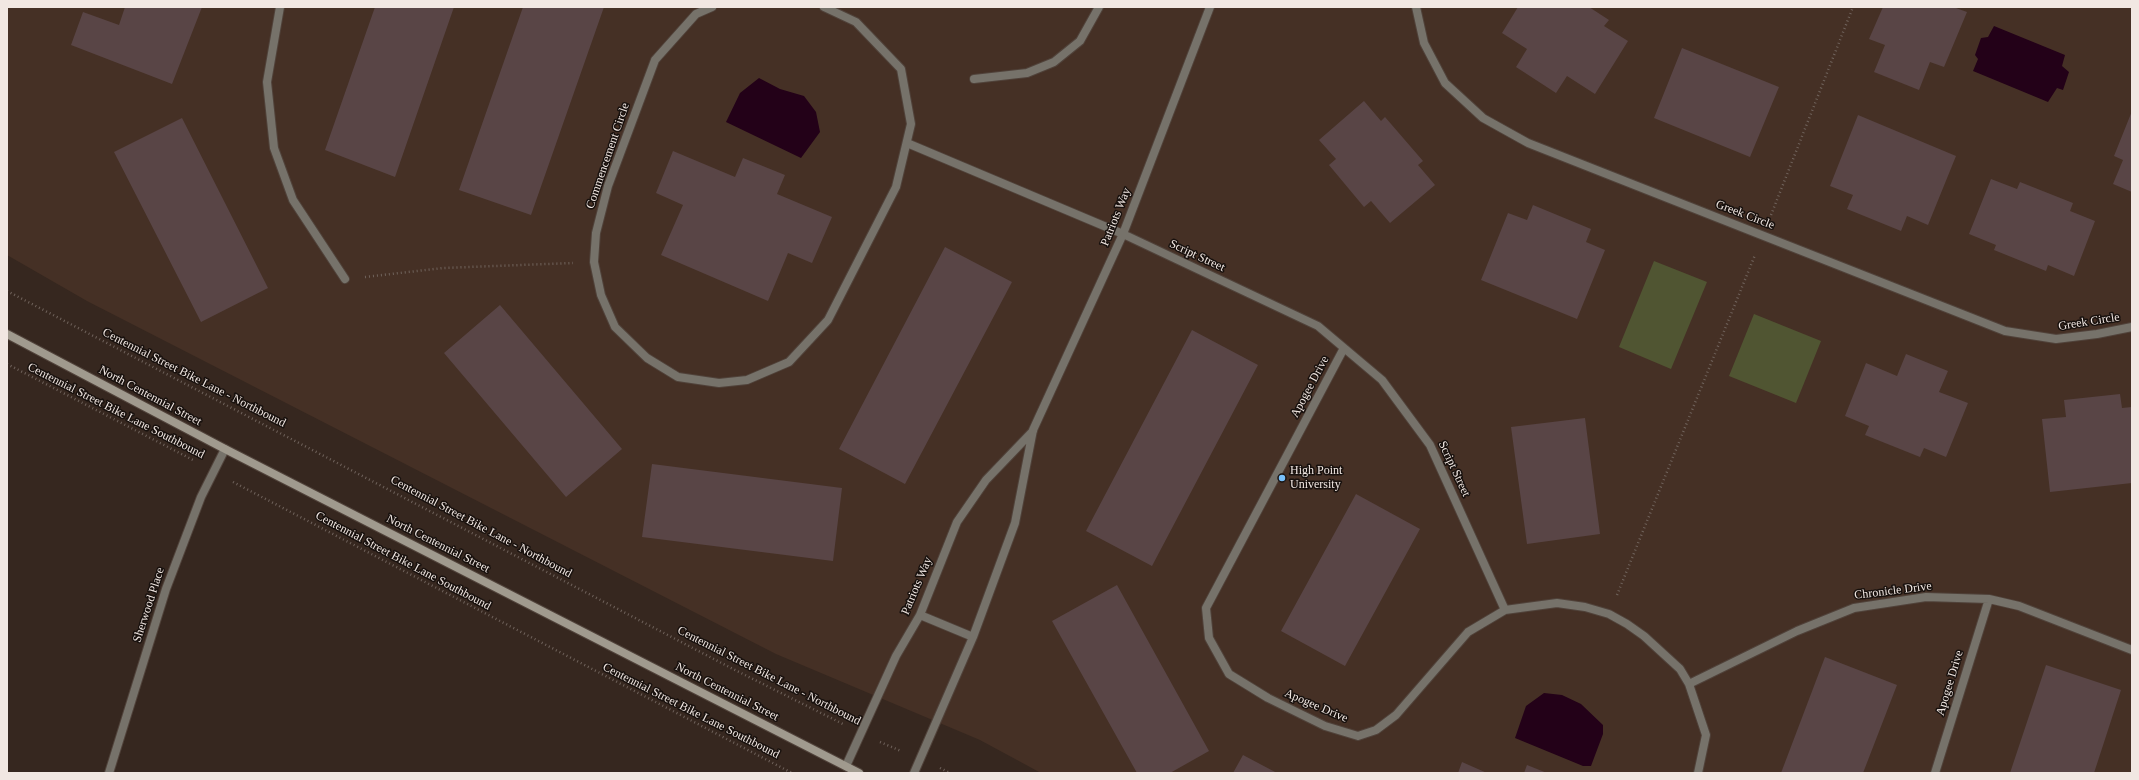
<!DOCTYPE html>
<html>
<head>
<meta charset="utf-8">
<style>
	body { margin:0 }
	#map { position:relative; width:2139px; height:780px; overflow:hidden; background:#36271f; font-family:"Times New Roman",serif }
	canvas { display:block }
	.frame { position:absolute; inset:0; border:8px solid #f1e7e2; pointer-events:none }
</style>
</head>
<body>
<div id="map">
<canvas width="2139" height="780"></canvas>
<div class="frame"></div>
</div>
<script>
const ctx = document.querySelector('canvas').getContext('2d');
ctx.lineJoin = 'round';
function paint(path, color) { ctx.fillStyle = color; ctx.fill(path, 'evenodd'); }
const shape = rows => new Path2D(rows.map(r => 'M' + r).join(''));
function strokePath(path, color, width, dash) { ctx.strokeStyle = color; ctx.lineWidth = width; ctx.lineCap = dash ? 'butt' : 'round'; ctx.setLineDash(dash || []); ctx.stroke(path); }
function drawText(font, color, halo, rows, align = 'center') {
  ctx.font = font + ' "Times New Roman",serif'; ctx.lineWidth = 3; ctx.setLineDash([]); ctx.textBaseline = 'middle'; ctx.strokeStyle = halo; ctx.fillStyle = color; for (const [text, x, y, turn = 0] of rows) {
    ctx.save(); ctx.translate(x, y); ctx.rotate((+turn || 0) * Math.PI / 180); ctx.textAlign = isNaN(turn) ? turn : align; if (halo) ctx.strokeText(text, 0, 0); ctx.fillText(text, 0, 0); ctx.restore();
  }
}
paint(shape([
	[7,7,2132,7,2132,773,1041,773,980,740,776,654,87,301,7,255]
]), '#453025');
paint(shape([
	[1654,261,1707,282,1671,369,1619,347],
	[1754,314,1821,341,1796,403,1729,376]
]), '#505532');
paint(shape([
	[1994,26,2065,55,2062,66,2069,72,2063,90,2057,88,2048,102,1973,71,1978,59,1975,55,1981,38,1988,37],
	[759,78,780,89,804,96,816,112,820,132,801,158,726,122,740,93],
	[1544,693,1562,695,1581,704,1603,725,1603,734,1591,766,1583,766,1515,738,1526,706]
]), '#230118');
paint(shape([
	[125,7,202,7,172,84,71,45,83,12,119,25],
	[375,7,454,7,395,177,325,150],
	[523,7,604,7,531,215,459,190],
	[1518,7,1589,7,1609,20,1604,26,1628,41,1595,94,1567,76,1556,93,1516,67,1527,49,1502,33],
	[1883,7,1953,7,1967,12,1944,67,1930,62,1919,90,1874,72,1885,45,1869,39],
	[1682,48,1779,87,1750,157,1654,118],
	[1364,101,1381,121,1385,117,1423,161,1418,165,1435,185,1390,223,1371,201,1364,207,1329,165,1336,159,1319,140],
	[2132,111,2132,192,2113,184,2123,160,2114,156],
	[1858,115,1956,156,1928,225,1907,216,1901,231,1847,209,1853,195,1830,186],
	[182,118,268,288,201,322,114,152],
	[673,151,735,177,743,158,785,175,777,194,832,217,812,263,788,253,768,301,661,255,683,205,656,193],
	[1991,179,2017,189,2020,182,2073,203,2070,211,2095,221,2074,276,2048,265,2046,271,1994,250,1996,245,1969,234],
	[1533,205,1591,229,1586,242,1605,250,1577,319,1481,280,1508,213,1527,220],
	[945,247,1012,282,905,484,839,449],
	[500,305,622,449,566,497,444,353],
	[1192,330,1258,365,1152,566,1086,531],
	[1906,354,1948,371,1939,392,1968,403,1946,457,1924,448,1920,457,1865,435,1869,426,1845,416,1866,363,1897,376],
	[2120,394,2122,408,2132,407,2132,483,2050,492,2042,419,2066,417,2064,400],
	[1585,418,1600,534,1527,544,1511,427],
	[652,464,842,488,833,561,642,537],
	[1356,494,1420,529,1345,666,1281,631],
	[1117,585,1209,751,1170,773,1137,773,1052,621],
	[1825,657,1897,685,1863,773,1781,773],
	[2046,665,2121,690,2094,773,2010,773],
	[1243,755,1277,773,1233,773],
	[1462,762,1487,773,1458,773],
	[1527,765,1547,773,1524,773]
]), '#594546');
const service = shape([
	[1416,7,1424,43,1445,83,1483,118,1528,143,2005,331,2056,339,2097,334,2132,327],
	[974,79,1027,73,1054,62,1080,41,1099,7]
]);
const minor = shape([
	[280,7,267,82,274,148,293,200,345,279],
	[712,7,696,14,655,60,608,186,596,233,594,262,601,295,615,327,647,358,678,377,719,383,747,380,789,362,828,320,896,187,911,124,901,69,856,22,824,7],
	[907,143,1123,234,1318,326,1382,380,1430,445,1505,610],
	[1344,348,1206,608,1209,638,1229,674,1268,698,1325,726,1358,736,1376,730,1396,715,1468,632,1505,610,1557,603,1585,607,1609,614,1627,624,1644,636,1680,669,1689,684,1706,735,1698,773],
	[920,615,973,637],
	[1689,684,1797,631,1854,608,1926,597,1989,599,2019,606,2132,650],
	[846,766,896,656,920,615,957,522,986,480,1033,431],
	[109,773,166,589,201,497,225,449],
	[914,773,973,637,1015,523,1033,430,1123,234,1210,7],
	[1935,773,1989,599]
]);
const secondary = shape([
	[7,334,225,449,859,773]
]);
strokePath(service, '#50423a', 10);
strokePath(minor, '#50423a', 10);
strokePath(secondary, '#50423a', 10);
strokePath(shape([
	[1771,215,1853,7],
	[365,277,443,268,573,263],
	[7,291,733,669,843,724],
	[7,364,195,461],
	[233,482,792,773],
	[1617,595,1755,255],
	[880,742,901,751],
	[940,768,950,773]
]), '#70635c', 2.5, [1, 3]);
strokePath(service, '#76726a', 8);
strokePath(minor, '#76726a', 8);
strokePath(secondary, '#a09a8e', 8);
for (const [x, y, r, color] of [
	[1282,478,4,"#78bff8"]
]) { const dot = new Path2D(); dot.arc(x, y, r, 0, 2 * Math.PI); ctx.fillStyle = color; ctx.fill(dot); strokePath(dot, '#18110e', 1.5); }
drawText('12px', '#f1e7e2', '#18110e', [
	["Commencement Circle",608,156,-71],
	["Greek Circle",1745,215,21],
	["Patriots Way",1116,217,-68],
	["Script Street",1197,256,25],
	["Greek Circle",2089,322,-9],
	["Centennial Street Bike Lane - Northbound",194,378,27],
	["Apogee Drive",1310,387,-62],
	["North Centennial Street",150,396,28],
	["Centennial Street Bike Lane Southbound",116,411,27],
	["Script Street",1454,469,65],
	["Centennial Street Bike Lane - Northbound",481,527,28],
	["North Centennial Street",438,544,27],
	["Centennial Street Bike Lane Southbound",403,561,28],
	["Patriots Way",917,586,-67],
	["Chronicle Drive",1893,591,-7],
	["Sherwood Place",149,605,-72],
	["Centennial Street Bike Lane - Northbound",769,676,27],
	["Apogee Drive",1950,683,-73],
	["North Centennial Street",727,692,27],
	["Apogee Drive",1316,706,23],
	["Centennial Street Bike Lane Southbound",691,711,27]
]);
drawText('12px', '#f1e7e2', '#18110e', [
	["High Point",1290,471],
	["University",1290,485]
], 'left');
</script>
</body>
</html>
